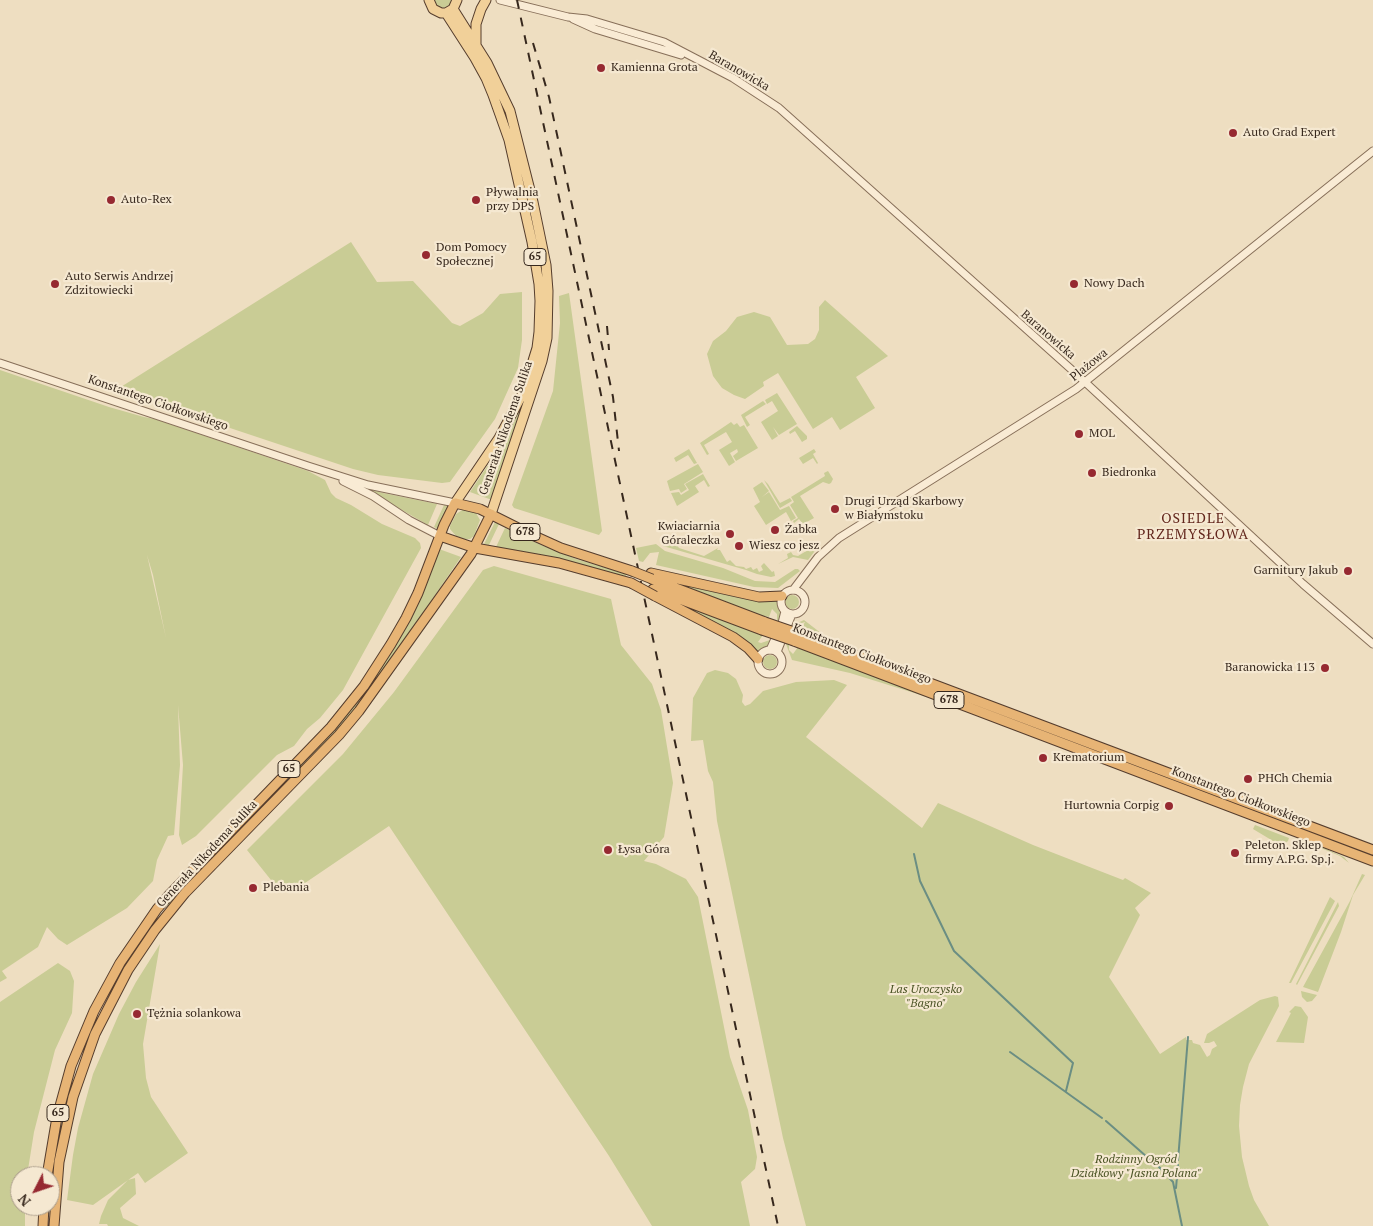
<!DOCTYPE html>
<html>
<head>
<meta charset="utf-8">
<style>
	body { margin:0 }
	#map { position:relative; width:1373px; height:1226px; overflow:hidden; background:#eedec1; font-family:"PT Serif",serif }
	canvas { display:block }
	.north { position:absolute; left:10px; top:1166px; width:50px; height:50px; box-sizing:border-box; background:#f5e8d1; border:1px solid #a99b89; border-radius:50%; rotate:229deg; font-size:14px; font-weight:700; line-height:20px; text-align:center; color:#37281d }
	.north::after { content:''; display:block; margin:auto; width:18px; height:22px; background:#962931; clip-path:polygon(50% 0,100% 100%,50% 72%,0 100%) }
</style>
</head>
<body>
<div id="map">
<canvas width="1373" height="1226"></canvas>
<div class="north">N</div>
</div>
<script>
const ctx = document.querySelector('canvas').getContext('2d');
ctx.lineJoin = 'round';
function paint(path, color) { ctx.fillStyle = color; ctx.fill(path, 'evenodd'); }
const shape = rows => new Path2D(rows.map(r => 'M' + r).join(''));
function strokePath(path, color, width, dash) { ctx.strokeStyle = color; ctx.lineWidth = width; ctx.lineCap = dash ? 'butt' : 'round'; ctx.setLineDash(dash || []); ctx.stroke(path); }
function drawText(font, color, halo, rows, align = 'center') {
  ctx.font = font + ' "PT Serif",serif'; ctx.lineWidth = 4.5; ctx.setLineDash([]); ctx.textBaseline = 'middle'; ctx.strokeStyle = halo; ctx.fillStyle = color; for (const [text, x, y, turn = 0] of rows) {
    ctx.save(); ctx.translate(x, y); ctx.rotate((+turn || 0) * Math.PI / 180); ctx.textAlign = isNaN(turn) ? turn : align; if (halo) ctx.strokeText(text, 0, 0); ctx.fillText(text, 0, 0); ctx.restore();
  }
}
paint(shape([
	[434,0,452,0,449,6,444,9,437,6],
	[351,242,377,282,413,281,452,323,460,326,483,313,500,294,522,292,522,340,518,368,495,419,450,482,442,483,378,475,353,469,116,390],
	[569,293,602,531,599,535,514,508,512,505,553,391,560,323,559,296],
	[825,300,888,356,856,377,875,408,840,430,832,417,813,429,778,373,763,382,764,386,745,399,734,395,722,388,713,376,707,354,713,341,726,331,737,317,754,312,770,317,787,345,808,344,815,339,819,330,819,307],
	[0,370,109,407,144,417,155,419,308,471,325,480,331,493,336,498,351,505,382,524,415,538,420,543,421,548,343,690,320,718,307,729,294,746,277,755,196,836,182,845,179,835,183,765,178,705,180,765,174,835,168,836,157,860,153,881,127,908,67,945,58,939,47,927,38,947,2,971,7,978,0,982],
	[147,555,153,575,166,638],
	[529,389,492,500,470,492,508,435],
	[777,393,797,424,779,435,773,427,778,436,772,440,761,422,778,411,772,401,767,404,765,400],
	[763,401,766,404,745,417,750,425,747,427,741,415],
	[731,422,734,425,737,423,740,427,744,425,758,448,736,461,733,456,738,452,737,449,730,453,735,462,729,466,719,450,732,442,726,432,704,445,709,454,707,455,700,443],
	[797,426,807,436,807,439,802,442,795,431,790,434,789,432],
	[689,449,697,463,694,464,688,455,676,462,674,458],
	[814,449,816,452,813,454,818,463,817,464,813,458,803,464,799,458],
	[698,464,703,472,684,484,687,489,681,493,679,489,670,491,667,481],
	[828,471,833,479,831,483,829,484,823,482,800,496,814,518,803,524,799,519,794,523,793,521,798,518,790,505,794,502,791,497,825,476,824,473],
	[703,474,710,486,708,487,704,480,695,486,699,492,677,506,671,493,679,492,681,495,689,490,685,484],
	[764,480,768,484,780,503,790,498,792,501,780,508],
	[762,482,769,491,762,497,769,492,780,510,789,506,796,518,791,521,786,512,766,525,754,506,760,502,753,488],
	[362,487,383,493,437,504,428,525],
	[444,505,449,506,438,529,434,527],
	[464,509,476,513,480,520,474,536,470,539,465,539,456,536,450,529,450,526,456,514],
	[495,522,499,524,489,545,484,544],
	[505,528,541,545,576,559,626,574,626,577,548,556,496,547],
	[669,539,673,545,676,544,679,548,704,556,718,548,717,550,720,550,727,562,730,560,736,566,744,567,746,569,751,567,753,570,757,568,759,572,763,570,761,566,764,563,772,572,774,571,775,576,771,577,757,574,746,570,663,546,661,543],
	[813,543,815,544,817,548,808,560,793,557,778,564,788,558,787,554,791,552,793,555,798,556,813,547,811,544],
	[656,544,665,551,723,568,755,581,775,582,795,569,798,569,800,571,778,588,754,587,656,565,659,552,650,553,643,562,639,561,636,548],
	[439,549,461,557,360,705,336,732,168,907,165,905,345,717,368,689,410,621],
	[494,566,611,599,621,645,652,684,661,710,673,783,664,837,644,861,656,864,686,879,698,897,730,1057,748,1110,757,1157,755,1169,741,1182,750,1226,652,1226,609,1156,389,826,305,883,275,885,247,850,343,754,394,692,483,570],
	[655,576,778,599,781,617,769,645,757,653,657,594,763,635,758,642,761,643,770,640,777,620,777,614,772,609,769,617,765,616,764,617],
	'785 602a7 7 0 1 1 14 0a7 7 0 1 1-14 0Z',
	[804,620,826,637,841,644,957,689,803,632,801,629,805,622,796,625,789,645,789,650,793,654,798,647,1082,755,940,701,850,673,792,660,786,644,793,625],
	'763 662a7 7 0 1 1 14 0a7 7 0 1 1-14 0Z',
	[715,670,728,673,736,679,743,695,742,702,745,706,750,704,763,691,796,682,834,680,847,685,806,737,922,828,938,803,1033,845,1123,880,1125,878,1151,893,1135,908,1140,915,1109,977,1160,1054,1186,1037,1186,1040,1192,1040,1193,1043,1200,1045,1207,1057,1210,1055,1212,1049,1217,1046,1214,1041,1209,1043,1204,1043,1207,1034,1260,1000,1275,996,1278,997,1279,1006,1249,1064,1243,1087,1240,1105,1239,1126,1242,1157,1249,1186,1254,1200,1269,1226,806,1226,783,1138,717,821,713,782,708,771,703,740,691,741,693,698,707,673],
	[1255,825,1289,838,1288,841,1283,845,1278,844,1253,829],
	[1299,837,1344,857,1349,863,1340,856,1297,838],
	[1362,874,1365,875,1353,895,1341,932,1318,992,1303,987,1350,901],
	[1330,897,1335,901,1291,983,1289,983],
	[1338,902,1339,906,1297,985,1296,984],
	[160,944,143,1044,146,1078,151,1097,188,1153,145,1183,138,1173,93,1205,67,1200,73,1155,78,1128,93,1074,119,1014,136,982],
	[58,963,70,971,74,981,72,1013,55,1050,34,1132,27,1176,20,1176,20,1206,25,1206,25,1226,0,1226,0,1002],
	[1301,991,1317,995,1312,1001,1307,1002,1302,997],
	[1295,1006,1301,1007,1308,1017,1304,1043,1276,1042,1291,1013,1289,1012],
	[135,1178,136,1194,120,1208,123,1218,139,1226,108,1226,107,1224,99,1224,101,1216,108,1200,128,1180]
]), '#c9cc95');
strokePath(shape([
	[914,854,920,881,954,951,1073,1063,1066,1091],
	[1010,1052,1102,1118],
	[1106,1121,1155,1164],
	[1178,1160,1188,1037],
	[1159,1167,1173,1182,1182,1226],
	[1176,1188,1178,1165]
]), '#6b8e83', 2);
const tertiary = shape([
	[500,0,568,17,587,19,664,42,733,78,779,108,1072,370,1303,584,1373,644],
	[573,19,595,29,681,55],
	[0,363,308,466,368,485,455,503],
	[343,481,373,496,409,520,440,536],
	[793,590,818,557,839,538,1076,389,1373,151],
	'781 602a12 12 0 1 1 24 0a12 12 0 1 1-24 0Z',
	[770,650,782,623,785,611],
	'758 662a12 12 0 1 1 24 0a12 12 0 1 1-24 0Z',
	[777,652,792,614]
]);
const primary = shape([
	[429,0,433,9,441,13,446,13,453,9,457,0],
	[453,9,487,63,510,111,533,202,546,265,548,291,547,338,542,361,491,514],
	[446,13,475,58,486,78,493,95,509,140,532,242,539,284,540,301,539,332,537,348,523,393,499,438,455,503],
	[476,44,476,24,481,9,486,0]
]);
const trunk = shape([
	[440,536,475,548,559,563,631,583],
	[651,573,759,597,782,596],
	[652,579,765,622],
	[653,589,762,630],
	[655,596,733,637,748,648,758,659],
	[797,633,1373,850],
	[794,641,1373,861],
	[47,1176,57,1117,71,1066,94,1011,120,963,157,909,169,895,331,727,364,686,391,644,406,618,418,593,444,525,455,503,480,509,530,534,561,548,632,571],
	[43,1226,44,1206],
	[54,1226,59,1162,73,1097,95,1034,128,970,155,930,185,893,339,735,359,711,471,554,491,514]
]);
strokePath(tertiary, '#876f59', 9);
strokePath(primary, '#553d2d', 11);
strokePath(trunk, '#553d2d', 11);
strokePath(tertiary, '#f9ebd4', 7);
strokePath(primary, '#f1d099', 9);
strokePath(trunk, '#e7b475', 9);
strokePath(shape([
	[517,0,778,1226],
	[533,43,549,97,613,397,619,451],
	[607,326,609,350]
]), '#37281d', 2, [9, 9]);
const trunkBridge = shape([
	[632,571,652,579],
	[631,583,655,596],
	[765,622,797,633],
	[762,630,794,641]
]);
strokePath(trunkBridge, '#553d2d', 11, []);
strokePath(trunkBridge, '#e7b475', 9);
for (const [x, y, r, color] of [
	[601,68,5,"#962931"],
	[1233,133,5,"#962931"],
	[111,200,5,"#962931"],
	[476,200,5,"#962931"],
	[426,255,5,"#962931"],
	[55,284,5,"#962931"],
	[1074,284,5,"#962931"],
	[1079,434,5,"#962931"],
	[1092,473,5,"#962931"],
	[835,509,5,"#962931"],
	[775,530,5,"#962931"],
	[730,534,5,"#962931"],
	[739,546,5,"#962931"],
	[1348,571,5,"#962931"],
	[1325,668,5,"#962931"],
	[1043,758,5,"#962931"],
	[1248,779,5,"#962931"],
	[1169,806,5,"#962931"],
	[608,850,5,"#962931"],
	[1235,853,5,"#962931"],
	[253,888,5,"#962931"],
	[137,1014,5,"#962931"]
]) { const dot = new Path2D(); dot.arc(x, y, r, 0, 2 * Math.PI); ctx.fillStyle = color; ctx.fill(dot); strokePath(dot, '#f5e8d1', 2); }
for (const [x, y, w] of [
	[535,257,22],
	[525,532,30],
	[949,700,30],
	[289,769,22],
	[58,1113,22]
]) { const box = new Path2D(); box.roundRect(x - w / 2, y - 8.5, w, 17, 4); ctx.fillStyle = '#f5e8d1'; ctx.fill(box); strokePath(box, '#37281d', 1); }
drawText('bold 11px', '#37281d', null, [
	["65",535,257],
	["678",525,532],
	["678",949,700],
	["65",289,769],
	["65",58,1113]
]);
drawText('12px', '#37281d', '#f5e8d1', [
	["Kamienna Grota",611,68],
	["Auto Grad Expert",1243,133],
	["Pływalnia",486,193],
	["przy DPS",486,207],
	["Auto-Rex",121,200],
	["Dom Pomocy",436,248],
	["Społecznej",436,262],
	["Auto Serwis Andrzej",65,277],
	["Zdzitowiecki",65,291],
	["Nowy Dach",1084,284],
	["MOL",1089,434],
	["Biedronka",1102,473],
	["Drugi Urząd Skarbowy",845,502],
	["w Białymstoku",845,516],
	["Kwiaciarnia",720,527,"right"],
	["Góraleczka",720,541,"right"],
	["Żabka",785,530],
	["Wiesz co jesz",749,546],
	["Garnitury Jakub",1338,571,"right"],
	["Baranowicka 113",1315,668,"right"],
	["Krematorium",1053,758],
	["PHCh Chemia",1258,779],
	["Hurtownia Corpig",1159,806,"right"],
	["Peleton. Sklep",1245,846],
	["firmy A.P.G. Sp.j.",1245,860],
	["Łysa Góra",618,850],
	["Plebania",263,888],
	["Tężnia solankowa",147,1014]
], 'left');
drawText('12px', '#37281d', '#f5e8d1', [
	["Baranowicka",739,71,30],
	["Baranowicka",1048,335,41],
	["Plażowa",1089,365,-39],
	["Konstantego Ciołkowskiego",158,403,19],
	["Generała Nikodema Sulika",506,428,-71],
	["Konstantego Ciołkowskiego",862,654,21],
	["Konstantego Ciołkowskiego",1241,797,21],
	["Generała Nikodema Sulika",207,854,-47]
]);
drawText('italic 12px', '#4a5324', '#f5e8d1', [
	["Las Uroczysko",926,990],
	["\"Bagno\"",926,1004],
	["Rodzinny Ogród",1136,1160],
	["Działkowy \"Jasna Polana\"",1136,1174]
]);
ctx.letterSpacing = '1px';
drawText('14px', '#63271d', '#f5e8d1', [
	["OSIEDLE",1193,519],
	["PRZEMYSŁOWA",1193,535]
]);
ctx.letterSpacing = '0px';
</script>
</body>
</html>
